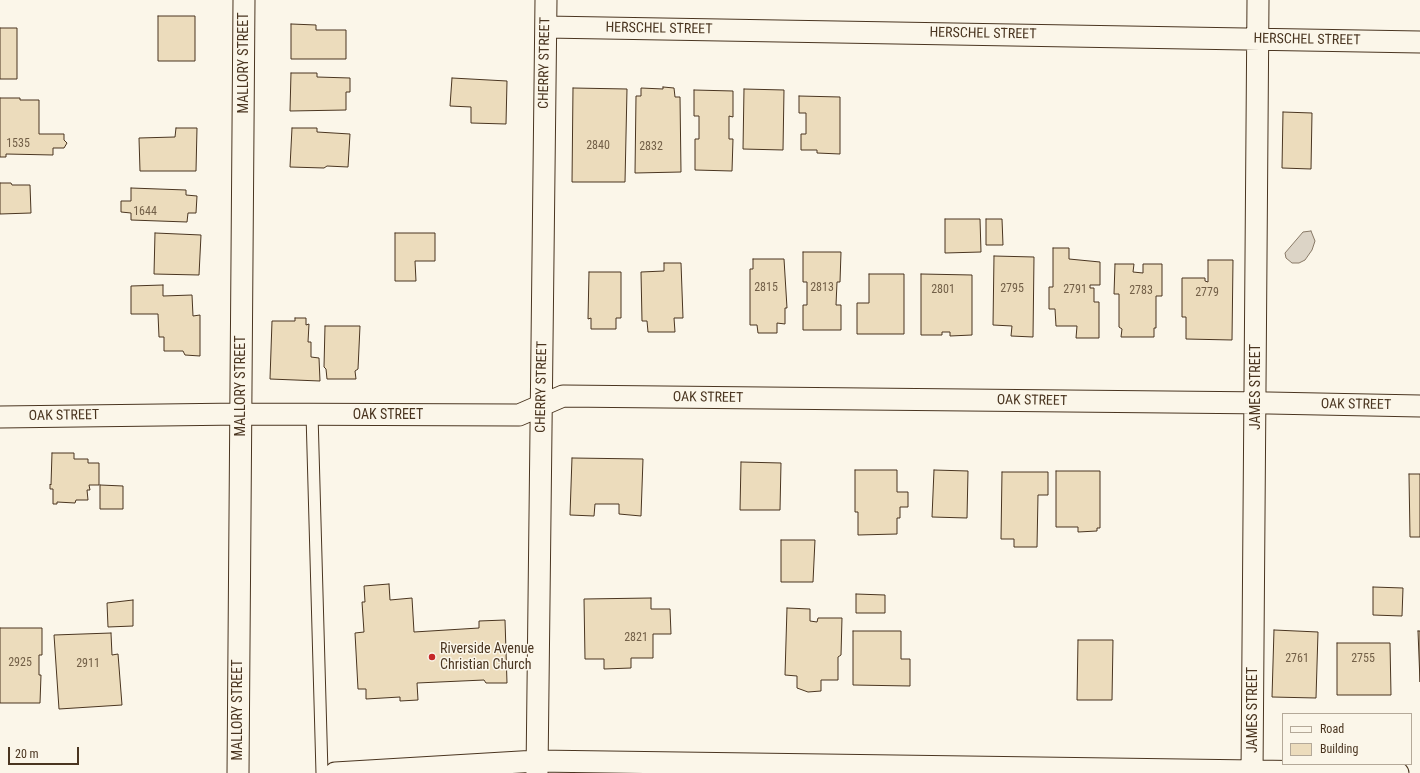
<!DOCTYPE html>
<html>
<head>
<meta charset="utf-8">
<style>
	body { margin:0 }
	#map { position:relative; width:1420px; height:773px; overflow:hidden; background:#fbf6e9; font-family:"Roboto Condensed",sans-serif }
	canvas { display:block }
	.legend { position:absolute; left:1282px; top:713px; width:130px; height:52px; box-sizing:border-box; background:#fbf6e9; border:1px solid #b4a999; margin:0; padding:5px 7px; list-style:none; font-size:12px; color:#4a3520 }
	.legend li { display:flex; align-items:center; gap:8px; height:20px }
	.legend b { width:20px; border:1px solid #b4a999 }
	.scale { position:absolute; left:8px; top:747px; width:71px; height:18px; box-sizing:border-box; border:2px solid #4a3520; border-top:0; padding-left:5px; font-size:12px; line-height:14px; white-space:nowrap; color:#4a3520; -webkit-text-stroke:3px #fbf6e9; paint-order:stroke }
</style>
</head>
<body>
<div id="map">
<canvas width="1420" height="773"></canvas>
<ul class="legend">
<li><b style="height:5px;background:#fbf6e9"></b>Road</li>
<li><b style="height:11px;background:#ecdcbc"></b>Building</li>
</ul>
<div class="scale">20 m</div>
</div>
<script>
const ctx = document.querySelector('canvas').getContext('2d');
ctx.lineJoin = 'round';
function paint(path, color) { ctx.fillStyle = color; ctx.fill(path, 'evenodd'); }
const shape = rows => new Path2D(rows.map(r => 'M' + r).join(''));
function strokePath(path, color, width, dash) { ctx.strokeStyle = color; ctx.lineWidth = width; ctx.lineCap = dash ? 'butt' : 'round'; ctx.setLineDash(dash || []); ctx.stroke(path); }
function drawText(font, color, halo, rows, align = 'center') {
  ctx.font = font + ' "Roboto Condensed",sans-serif'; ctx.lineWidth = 3; ctx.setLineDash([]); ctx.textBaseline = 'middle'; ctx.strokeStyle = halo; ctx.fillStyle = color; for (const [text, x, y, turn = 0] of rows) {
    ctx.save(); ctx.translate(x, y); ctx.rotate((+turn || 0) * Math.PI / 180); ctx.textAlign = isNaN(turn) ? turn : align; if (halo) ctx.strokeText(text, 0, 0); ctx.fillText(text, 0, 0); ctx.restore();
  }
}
const water = shape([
	[1311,231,1315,241,1312,250,1305,260,1299,263,1292,263,1286,258,1285,253,1303,232,1311,231]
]);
paint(water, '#dcd4c6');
strokePath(water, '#887966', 1);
const building = shape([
	[158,16,195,16,195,61,158,61,158,16],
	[291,24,316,25,316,30,346,30,346,59,291,59,291,24],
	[0,28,17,28,17,79,0,79,0,28],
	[291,73,317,73,317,77,350,78,350,92,346,92,346,110,290,111,291,73],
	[452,78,507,81,506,124,471,123,471,107,450,106,452,78],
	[663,87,674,88,675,97,680,97,681,172,635,173,636,96,641,96,641,88,663,89,663,87],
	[573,88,627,89,625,182,572,182,573,88],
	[744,89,784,90,783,150,743,149,744,89],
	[694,90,733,91,733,117,729,116,729,139,733,139,732,171,695,170,695,139,699,139,699,116,694,116,694,90],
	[799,96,840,97,840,154,817,153,817,150,801,150,801,134,806,134,806,113,799,113,799,96],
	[0,98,20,98,20,100,39,100,39,134,64,134,64,140,67,143,64,148,53,148,53,155,6,154,6,157,0,157,0,98],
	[1283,112,1312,113,1311,169,1282,168,1283,112],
	[176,128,197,128,196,171,140,171,139,138,175,137,176,128],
	[292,128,317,128,317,132,350,134,348,167,327,166,324,168,290,167,292,128],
	[0,183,11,183,12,185,30,185,31,213,0,214,0,183],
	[131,188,186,190,186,195,197,196,196,213,188,213,187,222,131,220,131,213,121,212,121,201,131,201,131,188],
	[945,219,980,219,981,252,945,253,945,219],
	[986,219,1002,219,1003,245,986,245,986,219],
	[155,233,201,235,199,275,154,274,155,233],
	[395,233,435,233,435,261,415,261,416,281,395,281,395,233],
	[1053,248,1069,248,1069,259,1100,262,1100,285,1090,285,1090,288,1094,288,1094,302,1099,302,1099,338,1076,338,1077,326,1056,326,1055,309,1049,309,1049,287,1053,287,1053,248],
	[803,252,841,252,840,282,837,282,836,305,841,305,841,330,803,330,803,305,807,305,807,282,803,282,803,252],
	[994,256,1034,257,1033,337,1011,336,1012,326,993,325,994,256],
	[753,259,784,259,787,308,785,308,785,324,777,323,777,333,758,333,757,325,750,325,750,269,753,269,753,259],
	[1208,260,1233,260,1232,340,1186,339,1186,317,1182,317,1182,278,1205,278,1205,281,1208,282,1208,260],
	[664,263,681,263,683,318,674,318,675,332,648,332,647,321,642,321,641,272,664,271,664,263],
	[1115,264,1134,264,1133,272,1143,273,1143,264,1162,264,1162,296,1156,296,1156,328,1154,328,1154,337,1121,337,1122,329,1119,327,1119,294,1114,294,1115,264],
	[589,272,621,272,621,318,616,318,616,329,591,329,591,318,588,319,589,272],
	[869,274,904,274,904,334,857,334,857,303,869,303,869,274],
	[921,274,972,275,972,335,950,336,950,332,942,332,942,335,921,335,921,274],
	[163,285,163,296,192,295,193,316,200,315,200,356,185,355,183,351,164,351,164,337,159,337,158,314,131,314,131,286,163,285],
	[295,318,306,318,306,325,309,324,308,342,311,342,311,357,319,358,320,381,270,379,272,321,295,321,295,318],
	[325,326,360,326,358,369,355,371,356,379,327,379,326,369,324,367,325,326],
	[52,453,74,453,74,459,88,459,88,463,99,463,99,485,89,485,90,490,87,490,88,500,76,500,75,503,57,502,57,504,53,504,53,489,50,489,50,484,51,485,52,453],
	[572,458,643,459,641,516,619,514,619,504,595,504,594,516,570,515,572,458],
	[741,462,781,463,780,510,740,510,741,462],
	[855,470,897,470,897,492,908,492,908,507,900,507,900,518,897,518,897,534,858,535,858,512,855,512,855,470],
	[934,470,968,471,967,518,932,517,934,470],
	[1056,471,1100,471,1100,528,1097,528,1097,531,1078,532,1078,527,1056,527,1056,471],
	[1002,472,1048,472,1048,495,1038,495,1037,547,1014,547,1014,539,1001,539,1002,472],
	[1409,474,1420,474,1420,537,1410,537,1409,474],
	[100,485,123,486,123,509,100,509,100,485],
	[781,540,815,540,813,582,781,582,781,540],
	[389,584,390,600,412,598,414,632,479,628,479,621,505,620,507,683,486,683,484,680,417,683,418,700,400,701,400,697,366,699,366,689,358,689,355,633,364,632,362,602,365,602,364,586,389,584],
	[1373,587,1403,588,1402,616,1373,615,1373,587],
	[856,594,885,595,885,613,856,613,856,594],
	[651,598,651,609,670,609,671,634,653,634,653,658,631,658,631,668,604,669,604,659,585,659,584,599,651,598],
	[133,600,133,626,108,627,107,603,133,600],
	[787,608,810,609,810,621,817,622,818,618,842,618,841,655,838,657,838,680,821,680,821,691,808,692,797,688,797,676,785,675,787,608],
	[0,628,42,628,42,655,39,655,39,675,41,675,40,703,0,703,0,628],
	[1274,630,1318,632,1316,698,1272,697,1274,630],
	[853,631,901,631,901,659,910,659,910,686,853,685,853,631],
	[1418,631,1420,631,1420,682,1418,631],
	[111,633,112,655,118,654,122,705,59,709,54,635,111,633],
	[1078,640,1113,640,1112,700,1077,700,1078,640],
	[1337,643,1390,643,1391,695,1337,695,1337,643]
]);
paint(building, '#ecdcbc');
strokePath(building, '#4a3520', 1);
const service = shape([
	[312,414,322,773]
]);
const minor = shape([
	[546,27,1420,42],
	[0,417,241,414,519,415,563,396,1269,403,1420,406],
	[238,773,244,0],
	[335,773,537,761,1398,773],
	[537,773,546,0],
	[1252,773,1258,0]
]);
strokePath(service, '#4a3520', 13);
strokePath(minor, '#4a3520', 23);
strokePath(service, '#fbf6e9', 11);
strokePath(minor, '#fbf6e9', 21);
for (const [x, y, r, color] of [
	[432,657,4,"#c62828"]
]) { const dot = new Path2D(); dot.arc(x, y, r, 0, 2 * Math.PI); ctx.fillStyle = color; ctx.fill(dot); strokePath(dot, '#fbf6e9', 1.5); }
drawText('12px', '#725f47', null, [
	["1535",18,144],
	["2840",598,146],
	["2832",651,147],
	["1644",145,212],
	["2815",766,288],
	["2813",822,288],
	["2795",1012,289],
	["2801",943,290],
	["2791",1075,290],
	["2783",1141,291],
	["2779",1207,293],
	["2821",636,638],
	["2761",1297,659],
	["2755",1363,659],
	["2925",20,663],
	["2911",88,664]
]);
drawText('14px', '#4a3520', '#fbf6e9', [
	["HERSCHEL STREET",659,29,1],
	["HERSCHEL STREET",983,34,1],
	["HERSCHEL STREET",1307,40,1],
	["MALLORY STREET",244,63,-90],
	["CHERRY STREET",545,63,-89],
	["MALLORY STREET",241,386,-90],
	["CHERRY STREET",542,387,-89],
	["JAMES STREET",1256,387,-90],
	["OAK STREET",708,398,1],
	["OAK STREET",1032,401,1],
	["OAK STREET",1356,405,1],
	["OAK STREET",388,415],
	["OAK STREET",64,416,-1],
	["MALLORY STREET",238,710,-90],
	["JAMES STREET",1253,710,-90]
]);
drawText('14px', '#4a3520', '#fbf6e9', [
	["Riverside Avenue",440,649],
	["Christian Church",440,665]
], 'left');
</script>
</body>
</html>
